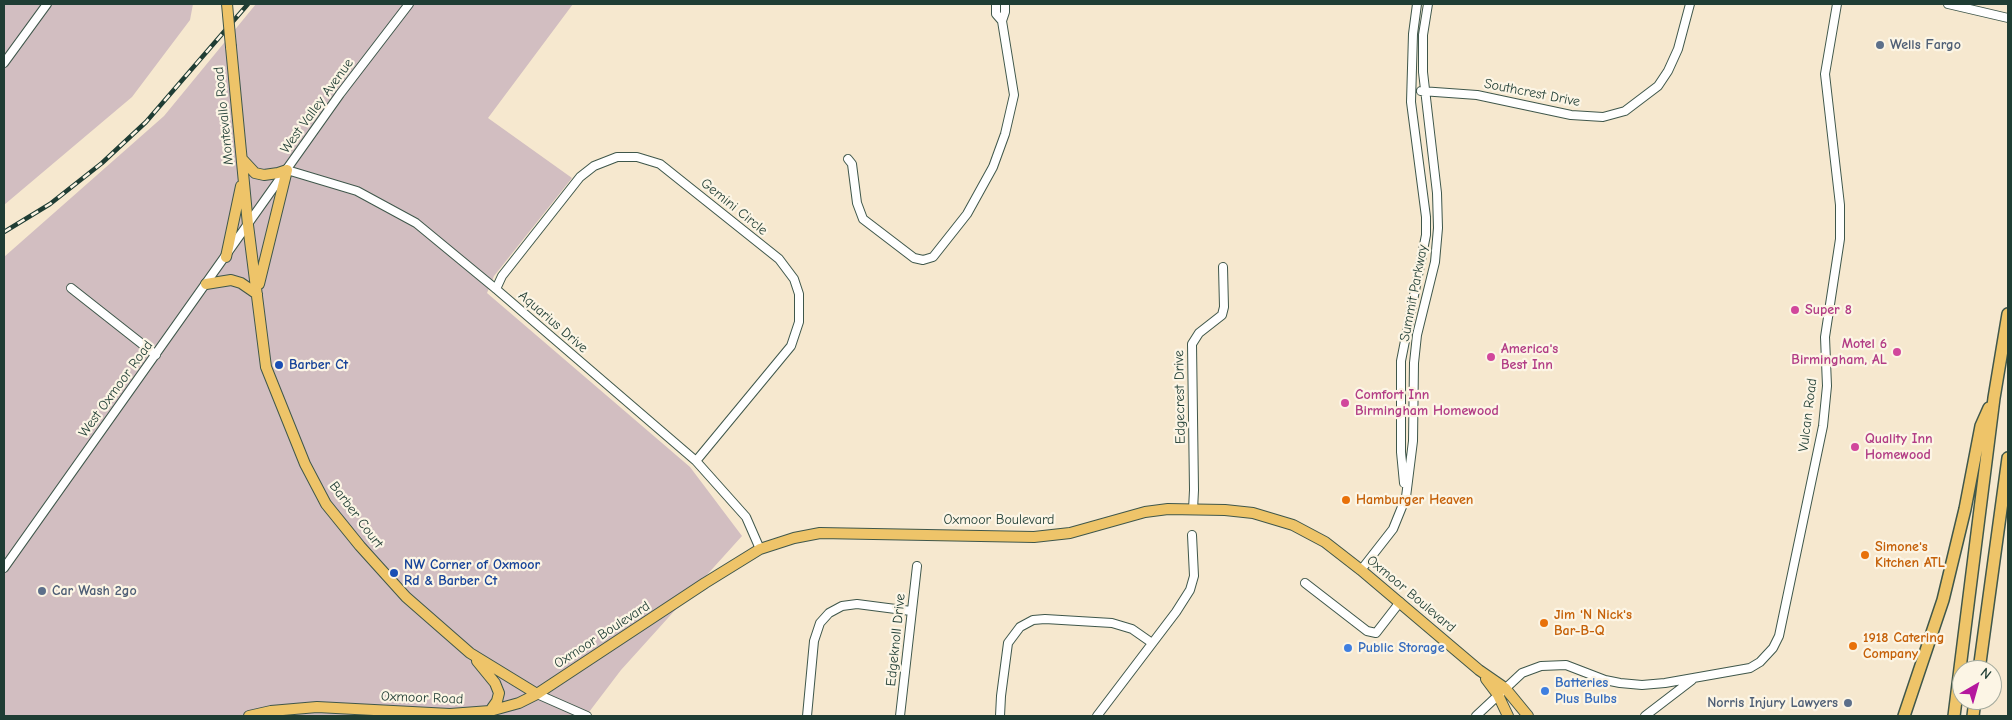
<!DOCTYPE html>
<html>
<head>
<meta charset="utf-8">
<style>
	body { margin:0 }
	#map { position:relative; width:2012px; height:720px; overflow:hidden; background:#f6e8cf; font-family:"Comic Neue",sans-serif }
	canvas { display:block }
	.frame { position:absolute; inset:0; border:5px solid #1f3d34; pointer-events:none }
	.north { position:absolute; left:1952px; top:660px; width:50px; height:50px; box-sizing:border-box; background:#fcf5e5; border:1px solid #a4ab9e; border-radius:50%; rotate:38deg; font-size:14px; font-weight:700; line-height:20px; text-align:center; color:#1f3d34 }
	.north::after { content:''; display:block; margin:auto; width:18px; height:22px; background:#b5179e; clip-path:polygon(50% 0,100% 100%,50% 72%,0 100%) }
</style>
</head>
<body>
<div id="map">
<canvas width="2012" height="720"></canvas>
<div class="frame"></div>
<div class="north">N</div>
</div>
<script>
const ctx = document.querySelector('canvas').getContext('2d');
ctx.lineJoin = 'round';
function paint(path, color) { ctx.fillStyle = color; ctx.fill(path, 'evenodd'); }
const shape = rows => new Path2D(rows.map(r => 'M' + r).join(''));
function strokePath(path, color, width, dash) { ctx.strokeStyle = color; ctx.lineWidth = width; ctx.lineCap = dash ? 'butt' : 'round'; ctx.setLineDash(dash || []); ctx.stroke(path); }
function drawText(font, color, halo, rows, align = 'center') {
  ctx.font = font + ' "Comic Neue",sans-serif'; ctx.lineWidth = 4.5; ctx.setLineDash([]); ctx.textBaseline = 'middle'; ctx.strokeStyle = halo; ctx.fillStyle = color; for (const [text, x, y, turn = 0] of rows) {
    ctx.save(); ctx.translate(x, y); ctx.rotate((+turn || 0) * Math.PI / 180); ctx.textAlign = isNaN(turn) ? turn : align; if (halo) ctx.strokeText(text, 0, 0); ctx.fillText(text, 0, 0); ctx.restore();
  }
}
paint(shape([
	[4,4,193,4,190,20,132,97,4,205],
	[256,4,573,4,488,118,572,178,494,276,487,293,690,467,742,536,621,670,586,716,4,716,4,257,164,116]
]), '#d2bec1');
const minor = shape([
	[1948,4,2008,18],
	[1002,21,1005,12,1005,4],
	[4,63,47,4],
	[1421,91,1477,95,1571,115,1603,117,1625,111,1658,86,1668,71,1678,49,1690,4],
	[848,159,852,164,857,203,863,219,914,258,923,260,933,257,967,214,993,167,1005,134,1014,95,1002,21,996,14,996,4],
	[287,170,357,191,416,223,496,289,696,461,746,517,760,549],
	[71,288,156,355],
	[496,289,502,276,580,177,594,166,617,157,637,157,660,164,779,259,794,279,799,294,799,322,791,346,696,461],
	[1404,483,1401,452,1401,361,1426,235,1426,217,1411,102,1413,34,1417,4],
	[1193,510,1194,490,1192,344,1199,333,1222,315,1224,307,1223,267],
	[4,568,340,94,409,4],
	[1361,570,1393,529,1406,497,1413,441,1414,363,1417,335,1435,262,1438,228,1437,193,1423,72,1423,35,1428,4],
	[1305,583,1367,631,1376,633,1400,602],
	[537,694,587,716],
	[807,716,814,641,820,623,829,613,842,606,857,604,911,611],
	[900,716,917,566],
	[1000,716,1001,696,1008,643,1020,627,1033,620,1045,619,1112,623,1132,629,1152,643],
	[1097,716,1176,612,1190,590,1194,576,1192,535],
	[1476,716,1522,673,1541,666,1566,665,1605,680,1620,683,1642,685,1665,683,1750,668,1760,662,1773,648,1779,636,1823,426,1827,386,1825,337,1840,239,1840,205,1825,74,1837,4],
	[1645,716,1692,680]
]);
const major = shape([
	[231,47,248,225,266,367,305,464,326,504,360,546,406,597,470,653,537,694],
	[242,159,255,173,264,175,278,173,287,170],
	[226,257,241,186],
	[206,284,231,280,241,283,257,294],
	[259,284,287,170],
	[477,661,495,683,499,693,497,701,490,711],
	[1486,679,1498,695,1508,716],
	[249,716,271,711,317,707,450,714,490,711,519,703,537,694,705,583,760,549,794,538,820,533,1034,537,1070,533,1145,512,1168,509,1225,510,1253,513,1293,525,1325,542,1361,570,1479,670,1505,688,1528,716]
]);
const highway = shape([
	[1979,670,2008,458],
	[1904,716,1943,600,1965,509,1981,426,1989,408],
	[1954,716,1994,398,2008,314],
	[1973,716,1975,700]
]);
strokePath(minor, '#3f574b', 10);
strokePath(major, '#3f574b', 12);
strokePath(highway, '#3f574b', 14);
strokePath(minor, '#fff', 8);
strokePath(major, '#eec469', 10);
strokePath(highway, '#eec469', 11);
const rail = shape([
	[4,232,50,204,102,163,146,122,248,4]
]);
strokePath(rail, '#1f3d34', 4.5);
strokePath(rail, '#fcf5e5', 2.5, [8]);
const majorBridge = shape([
	[227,4,231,47]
]);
strokePath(majorBridge, '#3f574b', 12, []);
strokePath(majorBridge, '#eec469', 10);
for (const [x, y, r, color] of [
	[1880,45,5,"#5c6f8a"],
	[1795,310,5,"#d1479c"],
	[1897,352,5,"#d1479c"],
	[1491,357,5,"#d1479c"],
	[279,365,5,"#1a4fb4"],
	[1345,403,5,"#d1479c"],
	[1855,447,5,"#d1479c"],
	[1346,500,5,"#e8710a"],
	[1865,555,5,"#e8710a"],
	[394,573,5,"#1a4fb4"],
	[42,591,5,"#5c6f8a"],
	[1544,623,5,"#e8710a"],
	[1853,646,5,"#e8710a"],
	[1348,648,5,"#3f7fe0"],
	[1545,691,5,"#3f7fe0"],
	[1848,703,5,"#5c6f8a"]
]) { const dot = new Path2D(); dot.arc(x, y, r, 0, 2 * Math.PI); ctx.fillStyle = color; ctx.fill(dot); strokePath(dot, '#fcf5e5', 2); }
drawText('bold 14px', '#4e5e75', '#fcf5e5', [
	["Wells Fargo",1890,45],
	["Car Wash 2go",52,591],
	["Norris Injury Lawyers",1838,703,"right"]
], 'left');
drawText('14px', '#1f3d34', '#fcf5e5', [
	["Southcrest Drive",1532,93,11],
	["West Valley Avenue",317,106,-54],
	["Montevallo Road",224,116,-96],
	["Gemini Circle",734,207,39],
	["Summit Parkway",1414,293,-79],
	["Aquarius Drive",553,322,41],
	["West Oxmoor Road",116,389,-54],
	["Edgecrest Drive",1180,397,-91],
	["Vulcan Road",1808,415,-83],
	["Barber Court",356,515,53],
	["Oxmoor Boulevard",999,520],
	["Oxmoor Boulevard",1411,594,40],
	["Oxmoor Boulevard",602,635,-33],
	["Edgeknoll Drive",896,640,-84],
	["Oxmoor Road",422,698,2]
]);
drawText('bold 14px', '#b23c85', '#fcf5e5', [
	["Super 8",1805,310],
	["Motel 6",1887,344,"right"],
	["Birmingham, AL",1887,360,"right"],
	["America's",1501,349],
	["Best Inn",1501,365],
	["Comfort Inn",1355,395],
	["Birmingham Homewood",1355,411],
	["Quality Inn",1865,439],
	["Homewood",1865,455]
], 'left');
drawText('bold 14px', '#164399', '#fcf5e5', [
	["Barber Ct",289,365],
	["NW Corner of Oxmoor",404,565],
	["Rd & Barber Ct",404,581]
], 'left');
drawText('bold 14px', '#c56008', '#fcf5e5', [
	["Hamburger Heaven",1356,500],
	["Simone's",1875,547],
	["Kitchen ATL",1875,563],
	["Jim 'N Nick's",1554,615],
	["Bar-B-Q",1554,631],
	["1918 Catering",1863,638],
	["Company",1863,654]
], 'left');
drawText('bold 14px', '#366cbe', '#fcf5e5', [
	["Public Storage",1358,648],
	["Batteries",1555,683],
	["Plus Bulbs",1555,699]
], 'left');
</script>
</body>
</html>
